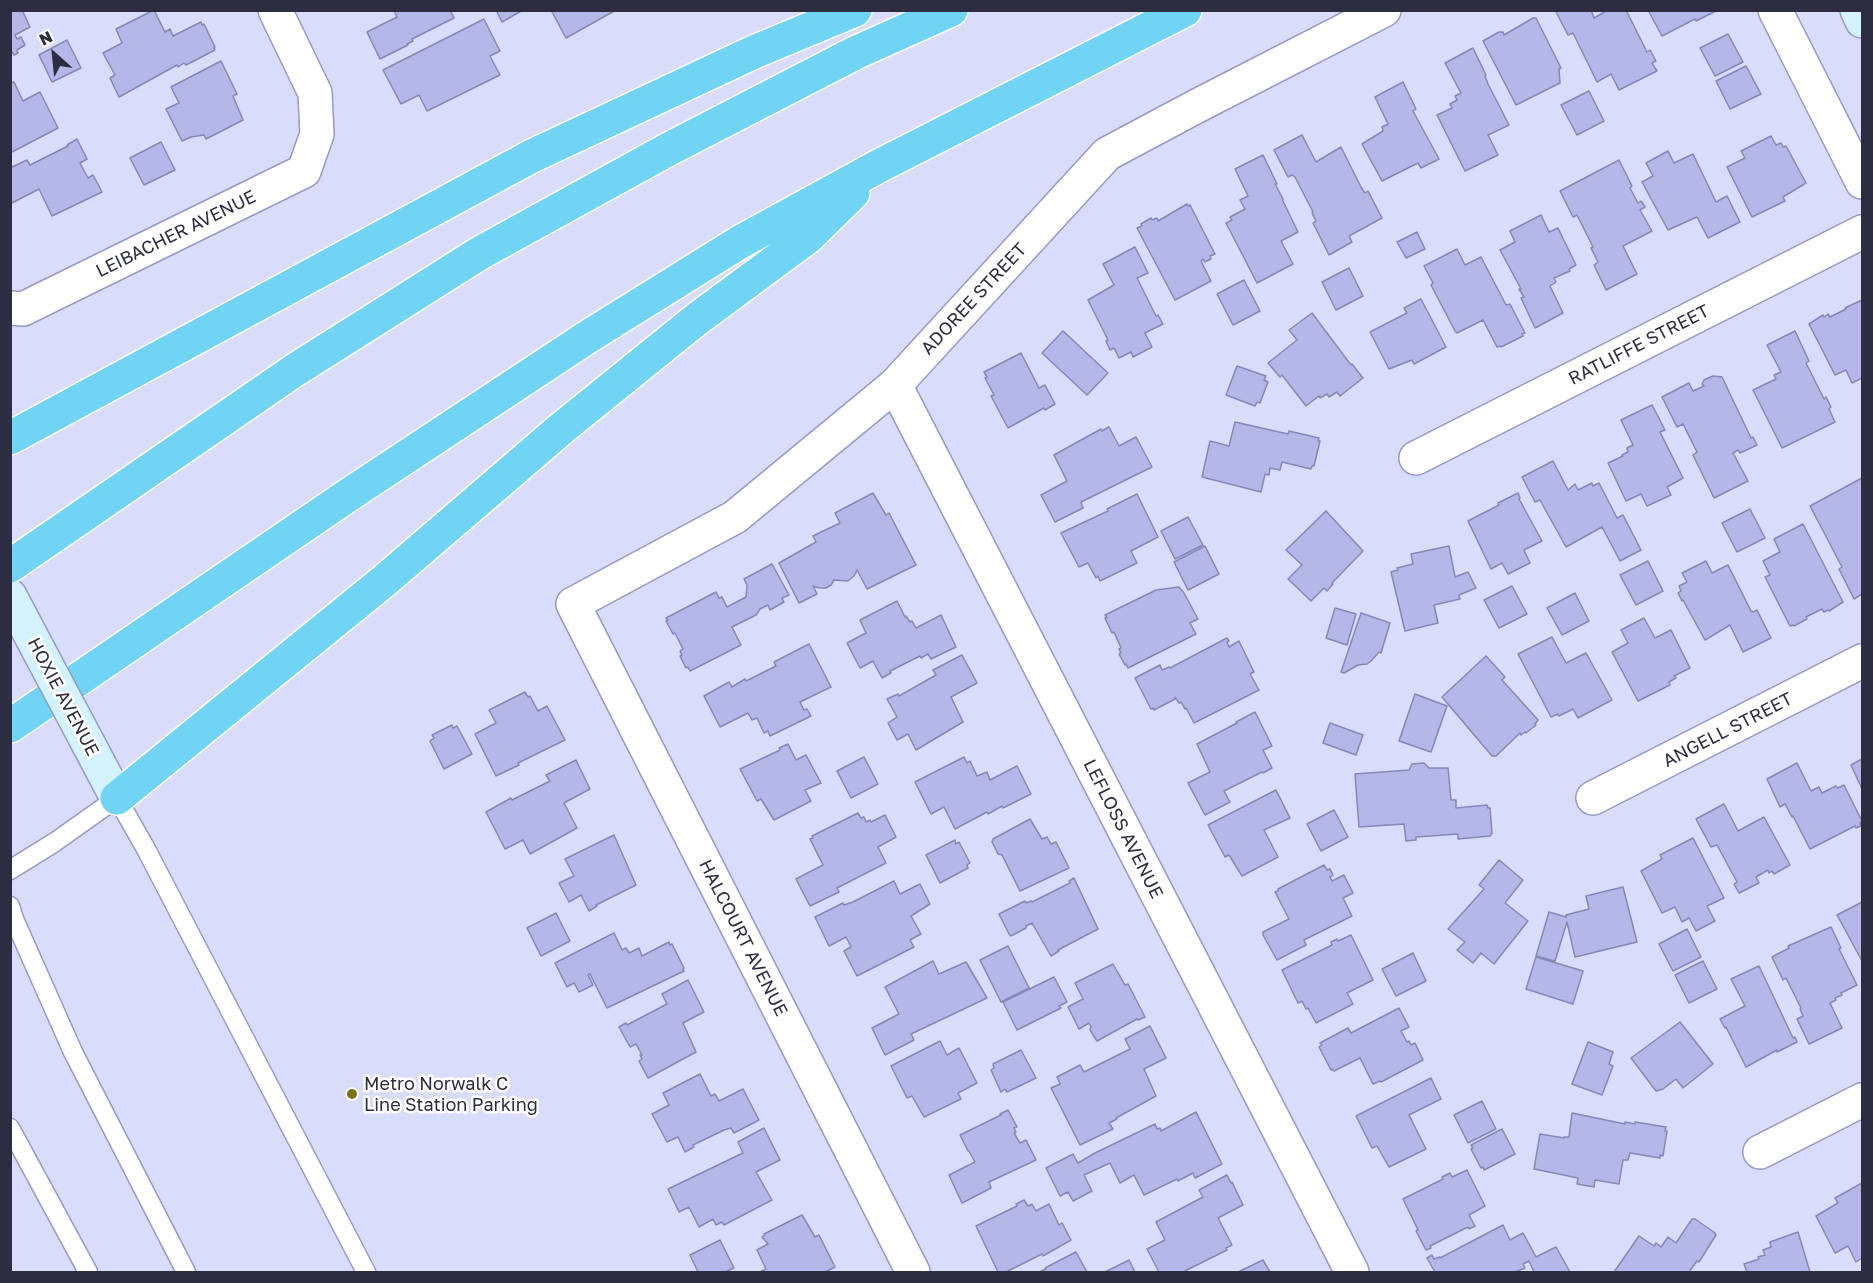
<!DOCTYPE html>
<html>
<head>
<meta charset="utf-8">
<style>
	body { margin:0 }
	#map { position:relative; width:1873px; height:1283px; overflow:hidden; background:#dadcfb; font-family:"Golos Text",sans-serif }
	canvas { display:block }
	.frame { position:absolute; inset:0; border:12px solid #2c2d41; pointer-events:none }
	.north { position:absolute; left:24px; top:24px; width:60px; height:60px; -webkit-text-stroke:4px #fff; paint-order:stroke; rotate:333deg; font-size:16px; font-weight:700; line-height:24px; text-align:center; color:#2c2d41 }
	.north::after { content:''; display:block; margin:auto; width:21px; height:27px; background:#2c2d41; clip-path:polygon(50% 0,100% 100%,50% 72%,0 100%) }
</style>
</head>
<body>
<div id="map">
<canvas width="1873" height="1283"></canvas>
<div class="frame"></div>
<div class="north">N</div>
</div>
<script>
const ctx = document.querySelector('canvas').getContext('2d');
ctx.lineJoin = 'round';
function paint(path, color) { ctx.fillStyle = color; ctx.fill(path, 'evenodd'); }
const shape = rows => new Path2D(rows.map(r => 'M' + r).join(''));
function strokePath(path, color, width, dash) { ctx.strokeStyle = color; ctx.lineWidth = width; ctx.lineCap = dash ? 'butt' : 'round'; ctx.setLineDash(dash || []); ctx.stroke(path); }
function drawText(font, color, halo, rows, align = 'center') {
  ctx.font = font + ' "Golos Text",sans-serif'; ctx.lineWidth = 5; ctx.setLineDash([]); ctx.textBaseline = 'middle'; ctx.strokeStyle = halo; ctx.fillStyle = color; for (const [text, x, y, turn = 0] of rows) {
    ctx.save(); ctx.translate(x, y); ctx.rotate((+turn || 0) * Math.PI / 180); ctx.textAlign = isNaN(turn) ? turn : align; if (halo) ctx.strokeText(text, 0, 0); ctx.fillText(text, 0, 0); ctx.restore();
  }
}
const building = shape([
	[10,10,22,10,30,27,15,35,17,39,21,37,25,45,17,50,18,53,14,55,12,52,10,53,10,10],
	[154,10,165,32,170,29,173,36,201,22,202,25,204,24,215,47,214,48,215,50,186,65,184,63,178,67,177,65,119,97,110,78,115,75,103,53,122,43,116,29,154,10],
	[394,10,450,10,454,18,412,39,413,41,407,44,408,45,380,59,367,32,397,17,394,10],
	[496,10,523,10,502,22,496,10],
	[551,10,616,10,566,38,551,10],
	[1555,10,1591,10,1594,18,1608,10,1626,10,1647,52,1650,50,1656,61,1652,63,1657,71,1619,90,1611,74,1597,82,1573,33,1568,35,1555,10],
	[1648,10,1715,10,1716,11,1696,21,1695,19,1662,36,1648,10],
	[1533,18,1536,18,1561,68,1559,69,1560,83,1516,105,1483,41,1499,32,1503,32,1504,35,1533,18],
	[484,19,500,51,490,56,500,75,427,111,419,95,401,104,383,70,484,19],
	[1728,34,1743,62,1715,76,1700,48,1728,34],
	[67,40,81,68,52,82,39,55,67,40],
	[1473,48,1486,75,1485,76,1488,84,1509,125,1488,135,1498,155,1465,171,1437,115,1452,108,1450,104,1457,100,1455,96,1461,93,1445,63,1473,48],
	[221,61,237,94,233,96,243,120,206,139,204,135,191,137,182,141,166,109,179,103,171,87,221,61],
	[1746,66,1761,94,1730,109,1716,81,1746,66],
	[14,82,23,101,40,92,58,128,10,153,10,83,14,82],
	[1403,82,1416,109,1413,111,1439,159,1421,168,1418,163,1382,181,1362,144,1383,131,1382,127,1388,124,1375,97,1403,82],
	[1589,91,1604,121,1577,135,1561,105,1589,91],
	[1302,135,1316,162,1341,147,1361,187,1365,193,1368,191,1382,218,1349,236,1352,242,1329,255,1313,223,1316,221,1312,213,1313,212,1295,177,1292,175,1288,177,1274,150,1302,135],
	[1771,136,1776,145,1781,143,1783,147,1786,146,1806,183,1783,197,1785,201,1752,217,1727,167,1745,158,1741,151,1771,136],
	[77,139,87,159,80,163,88,178,93,175,102,192,52,216,39,189,12,203,10,200,10,168,27,160,30,165,68,146,67,145,77,139],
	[161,142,175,170,144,185,130,158,161,142],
	[1668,151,1674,163,1693,154,1716,202,1727,196,1740,222,1708,238,1697,217,1668,230,1642,182,1653,176,1646,163,1668,151],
	[1263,155,1277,184,1275,184,1283,199,1282,199,1298,232,1281,241,1293,264,1257,283,1226,223,1232,220,1230,217,1245,209,1240,200,1248,196,1235,169,1263,155],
	[1619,160,1632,186,1630,188,1638,203,1641,201,1645,207,1640,210,1652,231,1623,246,1637,274,1606,290,1594,265,1598,262,1591,248,1593,247,1577,215,1573,217,1560,191,1619,160],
	[1187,204,1188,206,1190,205,1215,254,1210,256,1211,259,1205,262,1203,259,1201,261,1211,281,1175,300,1137,228,1142,226,1141,224,1151,218,1152,220,1157,218,1158,221,1187,204],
	[1541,215,1549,232,1558,228,1576,265,1569,269,1570,271,1554,278,1556,282,1550,286,1563,313,1535,328,1521,298,1524,297,1519,289,1521,289,1500,250,1515,242,1510,231,1541,215],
	[1417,232,1425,249,1406,258,1397,242,1417,232],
	[1135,247,1148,273,1137,278,1156,316,1158,315,1163,324,1145,333,1152,347,1133,357,1131,352,1119,358,1114,348,1110,350,1106,341,1108,340,1088,300,1114,285,1103,264,1135,247],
	[1457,249,1465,265,1481,257,1506,305,1510,304,1525,333,1522,334,1523,336,1501,347,1500,346,1497,347,1483,320,1457,333,1455,331,1431,285,1433,283,1424,266,1457,249],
	[1349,268,1363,296,1336,310,1322,282,1349,268],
	[1244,280,1260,311,1233,325,1217,294,1244,280],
	[1421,299,1446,347,1414,364,1412,360,1389,369,1370,332,1407,313,1404,308,1421,299],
	[1862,300,1862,378,1852,383,1846,370,1835,375,1809,324,1823,315,1824,317,1828,314,1830,317,1846,309,1845,308,1862,300],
	[1312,313,1351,365,1352,364,1363,378,1340,396,1337,392,1329,397,1327,394,1320,398,1319,396,1306,406,1282,375,1280,377,1268,363,1297,340,1289,330,1312,313],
	[1063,331,1108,373,1087,395,1042,353,1063,331],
	[1795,331,1809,361,1806,363,1824,399,1826,397,1831,407,1829,409,1835,422,1782,448,1753,390,1776,379,1774,375,1781,372,1767,345,1795,331],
	[1021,353,1039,388,1045,385,1055,404,1045,410,1044,408,1008,428,991,396,994,395,985,378,987,377,984,372,1021,353],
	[1237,366,1266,376,1264,380,1268,382,1260,403,1257,402,1255,406,1226,395,1237,366],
	[1713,376,1722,377,1751,438,1753,437,1757,445,1740,453,1738,450,1733,453,1748,481,1714,498,1693,455,1697,452,1683,424,1677,427,1662,397,1689,383,1693,391,1704,386,1702,384,1704,380,1713,376],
	[1652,405,1665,430,1660,432,1683,478,1667,487,1671,495,1647,506,1641,494,1626,501,1608,463,1623,456,1622,455,1628,452,1627,448,1633,445,1621,420,1652,405],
	[1235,422,1288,434,1289,431,1319,438,1318,441,1320,441,1314,466,1312,466,1311,469,1282,462,1280,470,1270,468,1269,475,1265,474,1261,492,1202,477,1210,441,1229,446,1235,422],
	[1109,427,1119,446,1136,437,1152,467,1081,502,1083,508,1055,522,1041,495,1067,481,1054,455,1101,429,1102,431,1109,427],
	[1553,461,1568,490,1575,484,1578,490,1592,483,1593,486,1599,483,1617,518,1623,515,1641,550,1620,561,1602,527,1566,547,1540,500,1535,502,1522,477,1553,461],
	[1862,478,1862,594,1854,599,1839,569,1842,567,1810,506,1862,478],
	[873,493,886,515,889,513,916,565,867,589,857,570,854,576,848,581,834,580,831,585,826,588,819,588,813,586,817,594,799,603,779,563,816,542,813,536,840,523,835,513,873,493],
	[1518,493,1520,498,1519,499,1542,541,1524,550,1530,563,1508,574,1502,563,1491,569,1468,521,1499,505,1498,503,1518,493],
	[1137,494,1158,537,1131,551,1137,563,1100,581,1098,576,1096,578,1088,563,1079,567,1061,533,1108,511,1107,509,1137,494],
	[1750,509,1765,538,1737,552,1722,523,1750,509],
	[1326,511,1363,551,1332,583,1333,584,1327,591,1324,588,1311,601,1288,579,1302,565,1286,550,1326,511],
	[1188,517,1203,545,1175,559,1161,531,1188,517],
	[1803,524,1843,602,1829,611,1828,610,1824,612,1822,609,1806,617,1807,619,1794,626,1793,625,1790,626,1765,577,1770,575,1763,561,1780,552,1774,539,1803,524],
	[1205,546,1219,574,1188,590,1174,562,1205,546],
	[1449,546,1455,577,1468,572,1476,588,1459,595,1460,599,1434,605,1438,623,1405,631,1391,572,1398,570,1397,568,1413,564,1411,554,1449,546],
	[1648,561,1663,591,1636,605,1620,575,1648,561],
	[1706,561,1712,573,1728,565,1751,611,1753,612,1757,610,1771,638,1743,652,1730,625,1705,640,1683,600,1682,601,1678,593,1681,591,1679,586,1687,582,1682,573,1706,561],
	[772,564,789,595,782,598,784,602,770,610,768,605,760,609,756,615,732,627,741,645,690,671,688,667,686,668,680,656,682,655,680,651,683,649,675,633,673,634,666,621,668,620,666,618,716,592,719,598,722,597,727,607,746,597,747,585,744,579,772,564],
	[1512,586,1527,614,1499,628,1484,600,1512,586],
	[1179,587,1184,593,1198,619,1190,623,1196,634,1128,668,1126,664,1125,665,1119,654,1121,653,1119,649,1121,648,1114,632,1112,633,1105,618,1107,617,1105,615,1156,590,1179,587],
	[1575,593,1589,621,1562,635,1547,608,1575,593],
	[897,601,905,617,906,616,910,622,912,621,916,628,941,615,956,647,931,659,928,654,921,658,920,656,890,671,891,673,882,678,873,661,860,668,847,643,866,633,860,620,897,601],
	[1335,608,1356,614,1347,645,1326,638,1335,608],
	[1361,613,1390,623,1381,653,1379,652,1371,661,1367,664,1358,665,1344,673,1341,672,1361,613],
	[1644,618,1655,638,1671,630,1690,668,1674,676,1676,678,1669,682,1670,685,1638,701,1612,652,1628,643,1621,630,1644,618],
	[1552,637,1566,663,1586,653,1612,700,1578,718,1573,709,1559,716,1558,714,1551,717,1518,654,1552,637],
	[1227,638,1229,641,1227,642,1229,647,1239,641,1254,672,1250,674,1259,690,1194,723,1186,708,1185,709,1181,702,1179,703,1175,697,1175,699,1154,710,1153,708,1151,709,1135,678,1160,665,1162,670,1169,667,1170,668,1227,638],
	[809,644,831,687,800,702,804,710,807,709,811,716,770,736,768,731,764,733,757,718,752,720,748,713,720,727,704,696,729,682,732,687,745,679,746,681,776,666,774,662,809,644],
	[962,655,977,683,951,697,963,722,916,750,908,734,897,740,888,723,897,717,887,699,898,694,899,696,936,675,933,670,962,655],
	[1486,656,1505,677,1502,680,1538,720,1535,724,1536,725,1526,733,1525,732,1521,735,1520,733,1496,756,1492,756,1442,697,1486,656],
	[525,692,528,697,530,696,538,711,547,706,565,740,518,763,519,765,496,776,475,734,496,723,489,710,525,692],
	[1415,694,1447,706,1431,752,1399,741,1415,694],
	[1255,712,1272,746,1263,750,1272,768,1263,773,1262,772,1224,791,1230,802,1205,815,1188,783,1210,772,1197,744,1237,723,1236,722,1255,712],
	[1330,723,1363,735,1356,755,1323,743,1330,723],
	[452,725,453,728,457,726,472,754,444,769,430,741,434,738,432,735,452,725],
	[788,744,796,760,806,755,821,783,805,790,811,801,774,820,761,799,757,801,740,769,780,750,779,748,788,744],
	[864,757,878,784,851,798,837,771,864,757],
	[964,757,967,763,970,761,977,776,987,772,990,780,1017,766,1031,794,1003,808,1002,806,988,814,987,812,955,829,944,807,931,814,915,782,964,757],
	[1862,759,1862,789,1851,765,1862,759],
	[576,760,590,789,564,803,577,828,530,854,523,840,505,849,486,812,511,798,512,800,550,781,546,775,576,760],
	[1424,763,1429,768,1448,768,1451,800,1456,800,1456,808,1487,805,1488,808,1490,808,1492,833,1490,836,1458,839,1458,834,1416,837,1416,840,1406,841,1404,824,1359,827,1355,774,1409,770,1412,764,1424,763],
	[1797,763,1811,791,1819,787,1822,793,1836,786,1838,788,1844,785,1862,821,1860,823,1861,826,1856,828,1855,826,1810,849,1793,816,1792,817,1785,804,1780,807,1767,779,1797,763],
	[1276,790,1290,818,1264,830,1278,857,1242,876,1229,855,1225,857,1208,825,1276,790],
	[1724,804,1738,831,1764,817,1790,865,1774,874,1772,871,1769,873,1768,870,1756,877,1759,883,1739,893,1734,884,1737,882,1717,845,1711,847,1696,819,1724,804],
	[1334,810,1348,837,1321,851,1307,824,1334,810],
	[858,813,861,818,864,817,866,822,870,820,871,822,885,815,896,837,878,847,886,863,837,888,839,892,810,906,796,879,823,865,810,839,813,838,812,836,858,813],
	[1030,819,1042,839,1047,837,1051,844,1056,842,1069,868,1020,891,1002,855,998,854,992,842,993,839,1030,819],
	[614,835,636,885,596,905,597,906,589,911,581,895,569,902,559,883,574,876,565,859,614,835],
	[1693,838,1724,898,1707,906,1715,921,1696,931,1689,918,1682,922,1675,907,1662,913,1641,871,1662,859,1660,855,1693,838],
	[955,840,956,844,959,842,970,863,967,865,968,868,940,883,926,855,955,840],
	[1499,860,1523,880,1505,903,1528,921,1494,964,1481,953,1473,963,1457,950,1465,942,1448,929,1484,889,1479,885,1499,860],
	[1324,865,1327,870,1330,869,1333,875,1330,877,1332,881,1344,875,1353,893,1343,898,1352,916,1304,940,1306,945,1277,960,1263,935,1263,932,1289,919,1275,892,1278,891,1278,889,1324,865],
	[1074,878,1098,929,1058,950,1059,951,1051,956,1032,923,1026,926,1026,928,1011,936,1009,934,999,914,1025,901,1026,903,1031,901,1032,902,1070,883,1069,881,1074,878],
	[894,881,900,894,920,884,930,904,911,916,921,934,910,940,914,947,857,976,844,951,851,947,846,937,829,946,815,917,843,903,844,905,853,902,894,881],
	[1623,887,1637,942,1575,957,1567,922,1555,961,1536,956,1549,912,1566,917,1566,915,1589,909,1586,896,1623,887],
	[1862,902,1862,961,1837,915,1862,902],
	[556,913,570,941,541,956,527,928,556,913],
	[1831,927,1841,948,1839,949,1857,985,1841,993,1842,995,1835,998,1836,1000,1830,1003,1842,1028,1809,1044,1797,1019,1803,1016,1800,1009,1801,1008,1786,978,1783,980,1772,957,1789,948,1788,946,1831,927],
	[1687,929,1701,957,1673,971,1659,944,1687,929],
	[614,933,622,950,626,948,629,953,639,948,642,956,669,942,670,945,672,944,684,968,683,969,684,971,607,1008,590,974,588,975,593,985,579,992,574,983,567,987,555,963,614,933],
	[1351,935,1373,980,1347,993,1353,1004,1316,1023,1308,1008,1306,1009,1302,1001,1298,1003,1282,970,1332,945,1331,942,1337,939,1338,941,1351,935],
	[1008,946,1029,988,1001,1002,980,960,1008,946],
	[1413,953,1426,981,1396,996,1382,969,1413,953],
	[1536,957,1583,971,1573,1004,1526,989,1536,957],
	[933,961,939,974,966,962,987,998,911,1034,914,1040,885,1055,872,1028,899,1014,885,987,933,961],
	[1703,961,1717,989,1689,1003,1675,975,1703,961],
	[1113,964,1125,985,1128,984,1145,1017,1138,1020,1137,1019,1097,1041,1090,1030,1091,1027,1089,1023,1079,1029,1068,1007,1083,999,1075,983,1113,964],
	[1759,966,1793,1038,1795,1037,1797,1042,1777,1052,1777,1050,1746,1067,1726,1027,1725,1028,1720,1019,1745,1006,1731,979,1759,966],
	[1054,977,1067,1002,1059,1006,1061,1008,1017,1030,1003,1002,1054,977],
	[688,980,704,1012,683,1023,696,1052,648,1078,639,1061,642,1059,640,1055,642,1055,636,1044,630,1047,619,1027,626,1023,627,1025,667,1004,662,994,688,980],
	[1399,1008,1409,1027,1401,1031,1407,1042,1409,1041,1411,1045,1415,1043,1423,1060,1381,1082,1380,1081,1373,1084,1360,1058,1334,1071,1332,1069,1331,1070,1319,1047,1322,1045,1320,1043,1348,1028,1351,1033,1399,1008],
	[1680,1022,1713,1064,1683,1088,1676,1079,1663,1089,1656,1091,1631,1058,1680,1022],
	[1150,1026,1166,1058,1144,1069,1156,1096,1116,1118,1117,1119,1109,1123,1113,1129,1080,1145,1051,1088,1060,1084,1057,1077,1080,1065,1084,1072,1130,1049,1125,1039,1150,1026],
	[940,1041,947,1055,959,1048,977,1083,958,1093,961,1099,924,1117,912,1096,907,1098,891,1066,940,1041],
	[1588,1042,1613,1052,1609,1064,1613,1066,1602,1095,1572,1084,1588,1042],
	[1021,1050,1036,1078,1007,1092,1005,1089,1001,1092,991,1070,994,1068,993,1064,1021,1050],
	[700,1074,711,1096,715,1094,719,1101,743,1089,759,1120,734,1133,731,1128,724,1130,693,1145,694,1147,685,1152,678,1137,667,1142,652,1114,669,1105,663,1093,700,1074],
	[1431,1078,1441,1099,1409,1115,1426,1149,1389,1167,1377,1146,1372,1148,1356,1116,1431,1078],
	[1482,1101,1496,1129,1468,1143,1454,1115,1482,1101],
	[1008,1110,1017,1127,1014,1128,1016,1132,1014,1133,1020,1143,1026,1140,1036,1160,989,1182,991,1188,962,1203,949,1175,975,1162,969,1151,968,1151,960,1135,1001,1115,1000,1114,1008,1110],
	[1196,1112,1222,1164,1195,1178,1193,1173,1178,1181,1177,1179,1144,1195,1134,1175,1120,1183,1110,1163,1084,1175,1092,1191,1073,1201,1068,1192,1060,1196,1046,1168,1073,1154,1078,1163,1095,1153,1155,1124,1157,1129,1160,1128,1161,1131,1196,1112],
	[1572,1113,1625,1124,1625,1122,1635,1124,1635,1122,1666,1127,1665,1131,1667,1131,1663,1156,1660,1155,1660,1158,1630,1153,1628,1160,1623,1160,1619,1184,1595,1180,1594,1187,1577,1184,1578,1178,1534,1169,1540,1134,1564,1138,1564,1137,1569,1137,1572,1113],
	[764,1128,780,1160,756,1172,772,1200,724,1225,722,1222,716,1225,713,1219,699,1227,689,1207,679,1212,668,1189,743,1153,738,1142,764,1128],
	[1502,1129,1515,1154,1484,1170,1483,1167,1481,1168,1471,1149,1473,1148,1471,1145,1502,1129],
	[1467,1170,1485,1206,1469,1215,1475,1226,1469,1229,1468,1227,1430,1246,1431,1248,1426,1250,1416,1231,1418,1230,1403,1199,1443,1179,1442,1177,1450,1173,1452,1177,1467,1170],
	[1227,1175,1231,1183,1232,1182,1243,1205,1218,1218,1232,1245,1226,1248,1227,1250,1183,1272,1159,1272,1147,1249,1165,1240,1156,1222,1203,1197,1199,1190,1227,1175],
	[1862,1183,1862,1258,1856,1262,1848,1246,1835,1253,1816,1216,1838,1203,1835,1198,1862,1183],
	[1024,1200,1028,1206,1032,1204,1036,1211,1049,1204,1059,1225,1062,1223,1071,1240,1043,1256,1042,1254,1006,1272,998,1272,976,1226,1017,1206,1016,1204,1024,1200],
	[802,1215,815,1237,819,1235,835,1267,825,1272,760,1272,766,1269,757,1250,768,1244,762,1237,765,1235,764,1234,802,1215],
	[1692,1219,1695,1219,1715,1233,1716,1235,1699,1262,1697,1261,1689,1272,1614,1272,1639,1236,1654,1246,1656,1243,1661,1247,1668,1237,1676,1243,1692,1219],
	[1503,1225,1510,1240,1523,1233,1536,1257,1556,1247,1570,1272,1534,1272,1529,1261,1523,1264,1525,1268,1515,1272,1435,1272,1427,1258,1432,1255,1434,1259,1440,1257,1440,1258,1503,1225],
	[1798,1232,1810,1272,1747,1272,1744,1264,1759,1259,1758,1257,1765,1255,1763,1250,1771,1247,1770,1242,1798,1232],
	[720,1240,734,1268,725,1272,698,1272,690,1255,720,1240],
	[1076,1252,1087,1272,1039,1272,1046,1269,1045,1268,1076,1252],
	[1129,1260,1135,1272,1105,1272,1129,1260],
	[1263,1260,1270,1272,1238,1272,1263,1260]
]);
paint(building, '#b4b7e8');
strokePath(building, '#8587b6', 1.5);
const service = shape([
	[10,870,55,842,117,798,146,849,366,1272],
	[10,906,14,919,73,1052,186,1272],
	[10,1128,88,1272]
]);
const minor = shape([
	[1775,10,1862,182],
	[10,308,23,309,304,171,317,134,315,93,275,10],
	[895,385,1352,1272],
	[1416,458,1862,232],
	[1593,798,1862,661],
	[1760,1152,1862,1100],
	[913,1272,573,604,735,517,895,385,1107,154,1197,106,1384,10]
]);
const secondary = shape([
	[1857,10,1862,21],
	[10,596,39,651],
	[89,745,117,798]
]);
const motorway = shape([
	[10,438,532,156,754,52,855,10],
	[10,566,295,370,480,253,669,149,855,53,951,10],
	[10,726,350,494,586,338,740,242,879,166,1185,10],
	[117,798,384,581,562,428,697,319,808,237,853,193]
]);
strokePath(service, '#9699c9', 21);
strokePath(minor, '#9699c9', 36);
strokePath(secondary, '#9699c9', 36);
strokePath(motorway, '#fff', 36);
strokePath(service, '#fff', 18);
strokePath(minor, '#fff', 33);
strokePath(secondary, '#d4f2fc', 33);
strokePath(motorway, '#71d4f5', 33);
const secondaryBridge = shape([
	[39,651,89,745]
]);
strokePath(secondaryBridge, '#9699c9', 36, []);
strokePath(secondaryBridge, '#d4f2fc', 33);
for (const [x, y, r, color] of [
	[352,1094,6,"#7d7212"]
]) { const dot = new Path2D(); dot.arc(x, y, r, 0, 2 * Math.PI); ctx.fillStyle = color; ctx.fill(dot); strokePath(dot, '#fff', 2); }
drawText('18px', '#2c2d41', '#fff', [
	["LEIBACHER AVENUE",176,234,-26],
	["ADOREE STREET",974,299,-47],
	["RATLIFFE STREET",1639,345,-27],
	["HOXIE AVENUE",63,697,62],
	["ANGELL STREET",1728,730,-27],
	["LEFLOSS AVENUE",1123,829,63],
	["HALCOURT AVENUE",743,938,63]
]);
drawText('18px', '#2c2d41', '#fff', [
	["Metro Norwalk C",364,1084],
	["Line Station Parking",364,1105]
], 'left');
</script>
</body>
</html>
